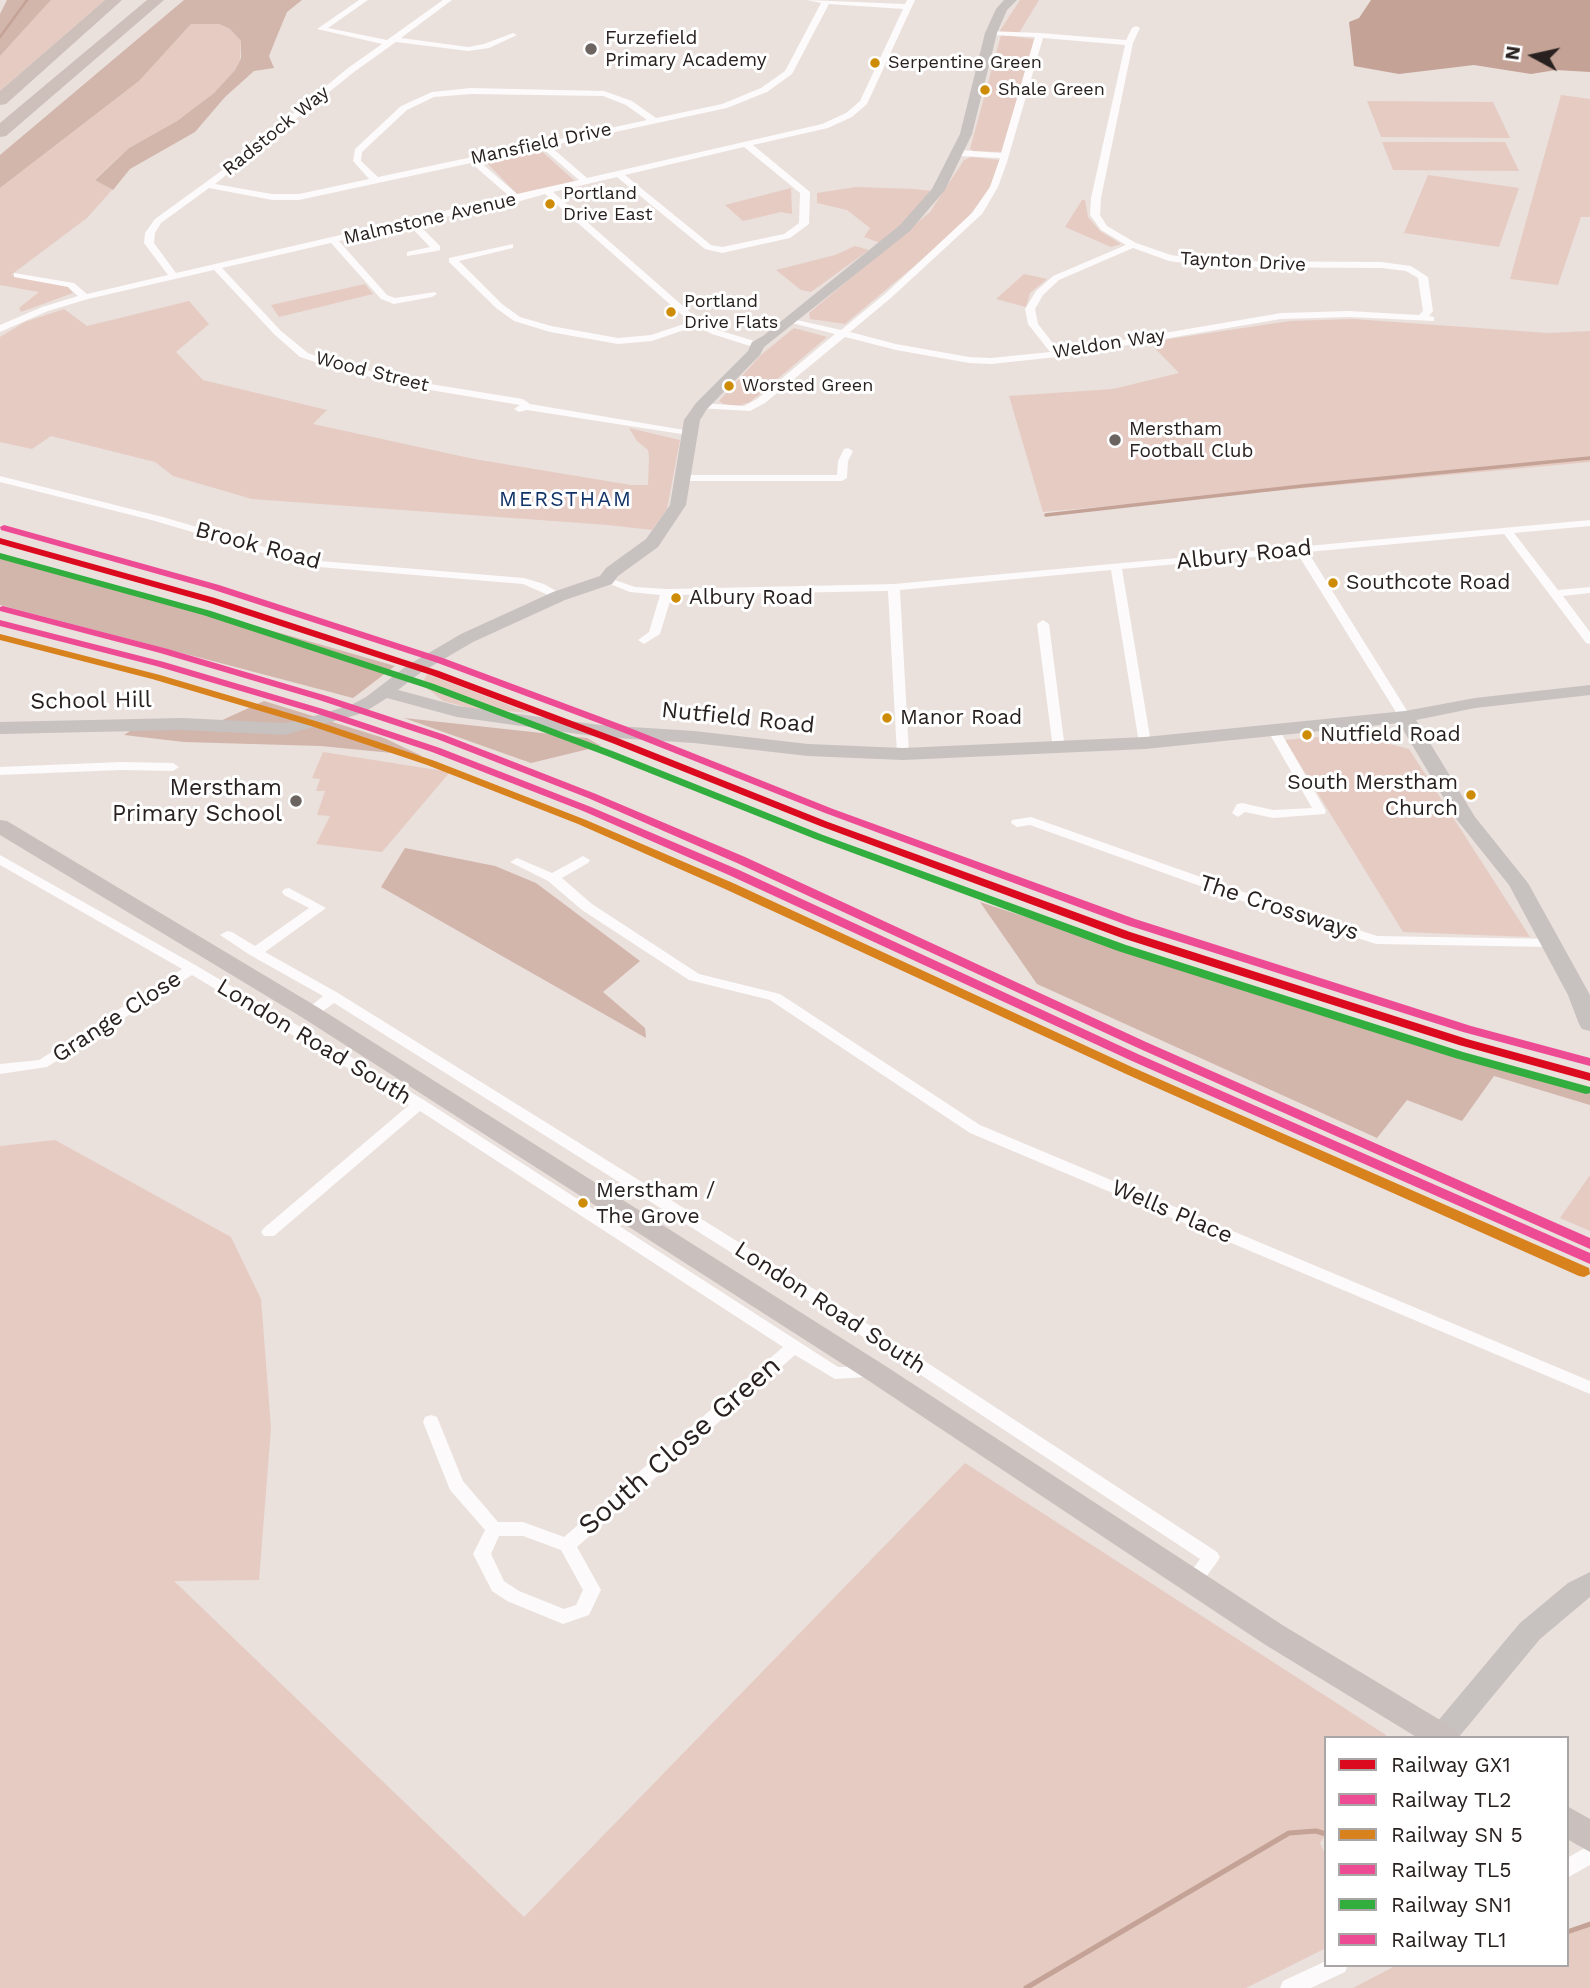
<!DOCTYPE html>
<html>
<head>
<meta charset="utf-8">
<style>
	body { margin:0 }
	#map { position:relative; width:1590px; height:1988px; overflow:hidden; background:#eae0dc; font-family:"Work Sans",sans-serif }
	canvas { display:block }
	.legend { position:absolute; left:1324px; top:1736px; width:245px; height:231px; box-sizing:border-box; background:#fff; border:2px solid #a9a6a5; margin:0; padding:9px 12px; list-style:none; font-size:21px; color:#28211f }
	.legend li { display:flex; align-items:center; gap:14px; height:35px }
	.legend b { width:35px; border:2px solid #a9a6a5 }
	.north { position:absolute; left:1499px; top:21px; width:70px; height:70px; -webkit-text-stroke:5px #fff; paint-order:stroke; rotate:278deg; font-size:19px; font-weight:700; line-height:28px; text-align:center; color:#28211f }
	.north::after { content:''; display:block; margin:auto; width:24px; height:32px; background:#28211f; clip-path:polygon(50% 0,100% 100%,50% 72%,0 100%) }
</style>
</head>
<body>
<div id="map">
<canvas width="1590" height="1988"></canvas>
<ul class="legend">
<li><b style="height:9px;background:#dc0a1e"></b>Railway GX1</li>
<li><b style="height:9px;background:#ee4b95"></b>Railway TL2</li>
<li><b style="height:9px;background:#d8821d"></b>Railway SN 5</li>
<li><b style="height:9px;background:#ee4b95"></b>Railway TL5</li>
<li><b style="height:9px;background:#32ae3e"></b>Railway SN1</li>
<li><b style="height:9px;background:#ee4b95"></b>Railway TL1</li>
</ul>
<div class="north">N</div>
</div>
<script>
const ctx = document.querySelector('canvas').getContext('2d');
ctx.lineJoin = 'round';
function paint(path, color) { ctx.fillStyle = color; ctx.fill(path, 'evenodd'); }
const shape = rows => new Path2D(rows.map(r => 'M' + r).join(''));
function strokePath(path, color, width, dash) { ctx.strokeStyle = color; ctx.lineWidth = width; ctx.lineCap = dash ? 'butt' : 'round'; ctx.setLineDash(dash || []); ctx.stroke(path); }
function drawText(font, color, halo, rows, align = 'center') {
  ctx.font = font + ' "Work Sans",sans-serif'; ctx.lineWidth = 6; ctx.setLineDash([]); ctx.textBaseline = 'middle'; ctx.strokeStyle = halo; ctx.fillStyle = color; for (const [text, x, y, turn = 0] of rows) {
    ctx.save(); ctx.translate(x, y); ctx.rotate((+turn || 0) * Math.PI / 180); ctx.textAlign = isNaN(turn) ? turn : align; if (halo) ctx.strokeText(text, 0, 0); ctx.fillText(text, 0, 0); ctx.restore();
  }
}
paint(shape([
	[51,0,105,0,0,91,0,56],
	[1020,0,1039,0,1019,33,999,32],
	[198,22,219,24,230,29,241,41,240,59,235,70,214,93,177,121,129,148,95,179,112,190,87,218,11,275,67,286,73,293,21,312,19,308,39,292,0,285,0,188,139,81,191,24],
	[1001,35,1034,39,1002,152,973,151,970,149],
	[1561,95,1590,99,1590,217,1581,217,1558,285,1510,279],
	[1367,101,1493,102,1510,138,1381,137],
	[1382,142,1505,142,1519,171,1393,170],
	[538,148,576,182,519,196,485,161],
	[971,157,1000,160,990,187,961,227,845,324,810,319,809,313,930,212,964,160],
	[1428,175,1519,188,1499,247,1404,233],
	[856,187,914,189,932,191,898,229,880,243,864,237,870,228,847,210,817,203,817,193],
	[791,188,792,214,781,212,743,221,725,205],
	[1082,200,1085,200,1088,217,1100,231,1121,244,1111,247,1065,227],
	[855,246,869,250,811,292,801,290,776,270,835,255],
	[1024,274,1047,279,1030,293,1026,307,996,299],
	[365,284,373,294,279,317,271,305],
	[189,301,209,324,176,352,203,380,327,410,313,424,474,459,631,485,648,485,649,456,648,450,637,441,629,428,680,440,667,509,652,530,608,525,252,499,173,476,155,462,51,436,32,449,0,442,0,337,25,322,64,309,87,326],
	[1353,319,1548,333,1590,331,1590,462,1043,512,1009,396,1113,389,1179,373,1149,342,1290,321],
	[794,328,827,337,750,402,738,406,723,404,719,401,761,355],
	[427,674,530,713,470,708,443,701,422,684],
	[1350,734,1409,749,1530,937,1403,932,1285,740],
	[323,752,450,772,382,852,316,844,330,816,317,815,325,791,316,791,320,779,312,778],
	[55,1140,231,1237,261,1299,271,1428,259,1580,174,1581,524,1917,965,1463,1386,1735,1384,1738,1326,1738,1326,1834,1320,1843,1326,1856,1326,1948,1246,1988,0,1988,0,1146],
	[1590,1175,1590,1231,1560,1218],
	[1590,1924,1590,1988,1353,1988,1397,1965,1567,1965,1567,1932]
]), '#e6cbc3');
paint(shape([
	[7,0,51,0,0,56,0,14],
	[184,0,302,0,287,12,277,36,269,56,274,68,254,71,225,97,195,132,130,169,113,190,95,180,129,148,177,121,214,93,235,70,241,58,241,41,230,29,219,24,191,24,139,81,0,188,0,155],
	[0,553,350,653,395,666,353,698,0,605],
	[264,701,384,738,422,756,321,746,184,742,124,735,130,731,218,722],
	[404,718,587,738,601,746,531,763],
	[405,848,495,866,536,883,640,961,603,992,645,1028,646,1038,381,887],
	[980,902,1410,1043,1590,1092,1590,1105,1494,1076,1462,1121,1407,1100,1377,1138,1037,984]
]), '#d2b5ab');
paint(shape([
	[1371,0,1590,0,1590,72,1556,70,1531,74,1474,65,1399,74,1354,66,1349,22,1359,18]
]), '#c4a296');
strokePath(shape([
	[0,37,27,0]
]), '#c4a296', 2.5);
strokePath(shape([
	[1046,515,1302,486,1590,458]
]), '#c4a296', 3.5);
strokePath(shape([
	[1567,1932,1590,1924],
	[1026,1988,1289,1833,1316,1831,1326,1834]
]), '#c4a296', 5);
paint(shape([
	[359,0,368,0,328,28,387,40,443,0,452,0,401,38,468,47,484,44,513,33,517,35,489,48,468,51,396,42,354,72,215,184,272,194,299,194,369,179,353,161,355,149,401,106,432,92,471,88,604,91,632,101,656,118,722,104,761,88,785,71,821,3,807,0,905,4,907,0,915,0,867,104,852,117,828,128,753,145,810,192,809,224,790,238,722,253,705,249,617,177,553,192,700,321,718,330,761,343,761,347,753,347,712,334,696,326,652,341,618,344,550,332,514,321,496,308,449,262,449,258,513,244,513,248,459,261,502,304,520,317,551,326,618,338,651,335,690,322,545,194,517,202,417,223,440,246,440,250,437,251,407,256,407,252,430,247,409,225,339,241,387,295,395,298,435,292,437,294,432,297,394,304,381,299,331,243,222,268,281,331,308,353,340,364,418,382,523,399,530,404,690,431,694,432,694,436,527,410,519,412,514,409,520,405,418,388,333,368,300,357,275,335,214,270,88,299,48,311,0,332,0,325,42,307,78,296,68,287,14,277,14,273,74,283,87,294,168,275,144,243,145,233,155,219,235,161,348,68,382,44,317,29,359,0],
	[829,4,903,9,860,101,846,113,822,124,587,178,550,146,727,108,767,92,792,74,829,4],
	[471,94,603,96,626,105,647,120,546,142,542,140,538,143,378,177,361,161,362,152,407,110,434,97,471,94],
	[744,147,800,193,799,223,784,234,722,247,711,245,625,175,744,147],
	[542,148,579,180,517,194,479,161,542,148],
	[471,163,509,196,176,273,154,243,155,233,161,223,209,188,272,200,299,200,471,163],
	[1136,26,1140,28,1133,43,1101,198,1100,215,1107,226,1136,243,1171,255,1213,261,1381,262,1411,266,1428,277,1433,311,1429,316,1434,317,1434,321,1349,317,1281,319,1057,357,991,364,969,363,896,350,845,337,765,403,750,411,697,408,696,406,701,403,744,406,757,399,835,334,788,322,788,318,841,330,886,293,973,212,990,187,1000,158,959,156,955,153,959,150,1001,153,1035,37,991,35,987,33,988,31,1040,33,1126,40,1132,28,1136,26],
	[1043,38,1125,45,1091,198,1090,215,1101,230,1126,245,1053,276,1036,291,1025,309,1028,324,1050,352,991,358,969,357,896,344,850,332,892,297,982,214,998,187,1007,162,1043,38],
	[1133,248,1169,261,1213,267,1381,268,1406,271,1418,278,1423,311,1419,315,1349,311,1281,313,1059,351,1038,324,1035,309,1043,295,1059,280,1133,248],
	[848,448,853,451,848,461,847,478,842,481,684,481,679,478,684,475,837,475,838,461,844,449,848,448],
	[0,476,163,517,308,560,524,578,544,584,565,596,559,599,555,598,523,584,307,566,155,521,0,482,0,476],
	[1590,520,1590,526,1514,533,1558,590,1590,587,1590,593,1563,596,1590,632,1590,644,1586,643,1504,534,1308,552,1411,717,1405,721,1399,717,1297,553,1122,569,1151,743,1145,747,1139,743,1111,570,900,590,909,754,903,758,897,754,888,591,672,595,660,634,644,644,638,640,649,632,660,595,630,592,600,580,606,577,635,587,667,589,894,584,1590,520],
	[1043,620,1049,624,1065,749,1059,753,1053,749,1037,624,1043,620],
	[1274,727,1280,731,1326,811,1325,814,1273,818,1245,812,1238,817,1232,813,1237,804,1242,803,1273,810,1312,808,1268,731,1274,727],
	[121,762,173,763,179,767,173,771,121,770,0,775,0,767,121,762],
	[1031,817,1266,900,1377,936,1552,939,1559,943,1552,947,1376,944,1256,906,1030,825,1017,827,1011,823,1012,820,1031,817],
	[0,855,197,966,424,1100,838,1367,875,1366,881,1368,883,1372,881,1376,835,1379,795,1355,577,1547,601,1590,589,1615,563,1624,507,1601,492,1591,473,1554,485,1530,450,1490,423,1422,425,1417,431,1415,437,1417,463,1481,498,1522,523,1522,564,1537,783,1347,420,1111,274,1236,264,1236,261,1232,264,1228,409,1105,192,975,47,1067,0,1074,0,1064,39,1060,182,969,0,865,0,855],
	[499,1536,523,1536,561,1550,583,1590,576,1605,564,1609,519,1591,504,1581,491,1554,499,1536],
	[583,856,590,860,588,863,562,878,592,904,699,974,780,994,980,1125,1590,1381,1590,1394,970,1133,770,1000,689,980,582,910,548,881,510,862,517,858,552,873,583,856],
	[289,888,326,908,265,952,338,993,822,1294,1217,1552,1220,1557,1217,1562,1198,1588,1192,1590,1186,1588,1183,1583,1200,1559,810,1302,334,1003,316,1016,306,1016,304,1013,306,1010,323,996,250,955,220,935,227,931,232,932,255,946,309,908,284,895,282,892,284,889,289,888],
	[1590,1845,1590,1865,1567,1878,1567,1858,1590,1845],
	[1326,1961,1326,1965,1348,1965,1345,1972,1311,1988,1280,1988,1283,1981,1326,1961]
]), '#fcfafa');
paint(shape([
	[1004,0,1017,0,1007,10,997,33,972,134,945,190,910,231,764,347,760,355,707,409,700,420,686,505,658,547,618,576,612,584,565,600,473,642,420,673,398,690,458,706,600,725,694,731,808,744,903,748,1145,737,1405,711,1475,698,1590,685,1590,695,1475,708,1416,720,1475,817,1528,883,1590,995,1590,1031,1582,1029,1579,1024,1568,995,1509,885,1457,820,1399,723,1145,749,903,760,808,756,694,743,600,737,457,717,387,698,363,713,285,735,182,730,0,734,0,722,182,718,285,723,301,720,351,705,366,697,408,665,461,634,553,592,600,576,606,568,646,539,670,505,684,420,696,403,748,351,752,342,763,336,900,225,932,189,960,134,985,33,996,9,1004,0],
	[1590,1572,1590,1597,1540,1639,1458,1738,1428,1738,1432,1728,1520,1623,1568,1583,1590,1572]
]), '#c7c1bf');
paint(shape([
	[0,820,7,821,319,1008,884,1365,1284,1626,1455,1729,1459,1738,1418,1738,1264,1644,866,1379,303,1018,0,835,0,820],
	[1567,1806,1590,1819,1590,1852,1567,1839,1567,1806]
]), '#c9c0bd');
paint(shape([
	[105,0,122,0,6,104,0,105,0,91,105,0],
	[147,0,164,0,6,136,0,137,0,123,147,0]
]), '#cdbfba');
paint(shape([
	[0,538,215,598,439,671,620,739,828,822,1130,932,1467,1039,1590,1073,1590,1081,1459,1045,1122,938,820,826,612,743,431,675,207,602,0,544,0,538]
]), '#dc0a1e');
paint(shape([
	[0,620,164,662,323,709,440,748,591,807,739,870,1140,1055,1590,1253,1590,1264,1132,1061,731,876,583,811,432,752,315,713,156,666,0,626,0,620]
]), '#ee4b95');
paint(shape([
	[0,634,160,675,319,722,435,761,586,820,733,883,1134,1068,1589,1268,1590,1274,1584,1277,1579,1276,1126,1074,725,889,578,824,427,765,311,726,152,679,0,640,0,634]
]), '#d8821d');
paint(shape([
	[3,606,168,649,327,696,445,735,596,794,745,857,1146,1042,1590,1238,1590,1249,1138,1048,737,863,588,798,437,739,319,700,160,653,0,611,0,607,3,606]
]), '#ee4b95');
paint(shape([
	[0,553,211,611,434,684,615,752,823,835,1126,945,1463,1052,1590,1087,1590,1093,1586,1094,1455,1058,1118,951,815,839,607,756,426,688,203,615,0,559,0,553]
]), '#32ae3e');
paint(shape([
	[4,525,219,585,443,658,625,726,833,809,1135,919,1471,1026,1590,1058,1590,1066,1463,1032,1127,925,825,813,617,730,435,662,211,589,1,530,0,527,4,525]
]), '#ee4b95');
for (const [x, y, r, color] of [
	[591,49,7,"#6c6461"],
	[875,63,6,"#ce8b06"],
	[985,90,6,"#ce8b06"],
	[550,204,6,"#ce8b06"],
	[671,312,6,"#ce8b06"],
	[729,386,6,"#ce8b06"],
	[1115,440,7,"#6c6461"],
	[1333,583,6,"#ce8b06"],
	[676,598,6,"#ce8b06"],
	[887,718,6,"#ce8b06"],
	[1307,735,6,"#ce8b06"],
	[1471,795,6,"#ce8b06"],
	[296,801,7,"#6c6461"],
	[583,1203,6,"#ce8b06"]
]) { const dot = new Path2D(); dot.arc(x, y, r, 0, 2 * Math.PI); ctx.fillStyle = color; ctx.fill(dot); strokePath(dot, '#fff', 2.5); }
drawText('18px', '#28211f', '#fff', [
	["Serpentine Green",888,63],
	["Shale Green",998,90],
	["Portland",563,194],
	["Drive East",563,215],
	["Portland",684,302],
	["Drive Flats",684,323],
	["Worsted Green",742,386]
], 'left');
drawText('19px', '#28211f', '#fff', [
	["Furzefield",605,38],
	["Primary Academy",605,60],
	["Merstham",1129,429],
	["Football Club",1129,451]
], 'left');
drawText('19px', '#28211f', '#fff', [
	["Radstock Way",276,131,-39],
	["Mansfield Drive",541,144,-12],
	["Malmstone Avenue",430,219,-13],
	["Taynton Drive",1243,262,3],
	["Weldon Way",1109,344,-9],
	["Wood Street",372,372,14]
]);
ctx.letterSpacing = '2px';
drawText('21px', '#123368', '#fff', [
	["MERSTHAM",566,500]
]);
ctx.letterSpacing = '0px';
drawText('21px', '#28211f', '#fff', [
	["Southcote Road",1346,583],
	["Albury Road",689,598],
	["Manor Road",900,718],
	["Nutfield Road",1320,735],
	["South Merstham",1458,783,"right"],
	["Church",1458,809,"right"],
	["Merstham /",596,1191],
	["The Grove",596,1217]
], 'left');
drawText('23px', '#28211f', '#fff', [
	["Brook Road",258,546,15],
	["Albury Road",1244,555,-6],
	["School Hill",91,701,-1],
	["Nutfield Road",738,718,6],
	["The Crossways",1279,908,18],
	["Grange Close",117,1017,-33],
	["London Road South",314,1042,31],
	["Wells Place",1172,1212,23],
	["London Road South",830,1308,33]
]);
drawText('23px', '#28211f', '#fff', [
	["Merstham",282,788],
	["Primary School",282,814]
], 'right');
drawText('28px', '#28211f', '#fff', [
	["South Close Green",680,1446,-41]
]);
</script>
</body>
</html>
